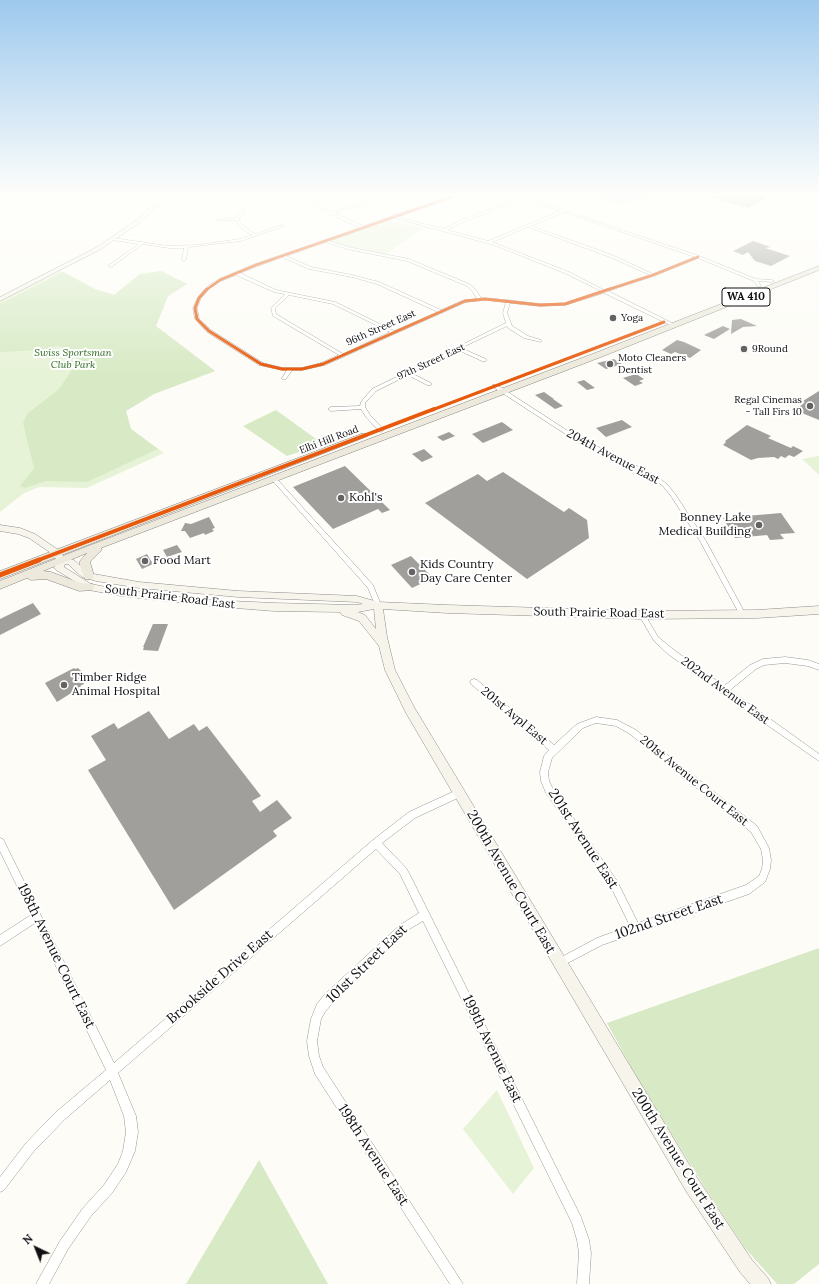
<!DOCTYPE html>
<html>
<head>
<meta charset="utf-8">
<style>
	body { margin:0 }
	#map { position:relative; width:819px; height:1284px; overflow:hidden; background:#fdfcf7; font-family:Lora,serif }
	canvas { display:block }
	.north { position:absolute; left:16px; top:1228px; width:40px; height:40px; -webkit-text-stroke:3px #fff; paint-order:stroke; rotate:317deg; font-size:11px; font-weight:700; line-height:16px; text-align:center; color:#111 }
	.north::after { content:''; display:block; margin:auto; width:14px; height:18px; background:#111; clip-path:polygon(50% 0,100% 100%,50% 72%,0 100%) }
</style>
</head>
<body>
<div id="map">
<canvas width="819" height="1284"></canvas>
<div class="north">N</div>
</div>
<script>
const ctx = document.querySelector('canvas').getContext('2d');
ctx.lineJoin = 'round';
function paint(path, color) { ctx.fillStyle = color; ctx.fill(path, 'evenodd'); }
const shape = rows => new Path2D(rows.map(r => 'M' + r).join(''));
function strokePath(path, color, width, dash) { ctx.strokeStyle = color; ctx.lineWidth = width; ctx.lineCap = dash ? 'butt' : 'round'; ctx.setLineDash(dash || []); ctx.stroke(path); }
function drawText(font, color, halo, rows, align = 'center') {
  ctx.font = font + ' Lora,serif'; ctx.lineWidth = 4; ctx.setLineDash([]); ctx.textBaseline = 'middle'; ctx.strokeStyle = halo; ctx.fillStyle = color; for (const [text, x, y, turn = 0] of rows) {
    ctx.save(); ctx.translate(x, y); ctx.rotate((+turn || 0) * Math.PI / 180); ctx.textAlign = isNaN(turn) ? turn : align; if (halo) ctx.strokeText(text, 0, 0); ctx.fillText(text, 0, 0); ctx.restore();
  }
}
paint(shape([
	[389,220,424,228,386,254,341,245,332,240],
	[61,271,95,289,114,295,140,274,161,271,187,284,168,296,156,326,215,371,154,394,126,411,131,429,164,453,87,488,39,487,24,493,0,512,0,301],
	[819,456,819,475,802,459],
	[497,1090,534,1168,513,1194,463,1129]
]), '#e7f3d7');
paint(shape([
	[161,271,187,284,168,296,156,326,215,371,154,394,126,411,131,429,158,449,87,482,46,481,25,488,20,486,34,468,23,423,27,414,58,390,77,363,75,354,59,346,36,350,0,352,0,304,63,272,95,289,114,295,140,274],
	[276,410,323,444,287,456,243,426],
	[819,948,819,1264,794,1284,777,1284,745,1248,707,1191,637,1078,607,1023],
	[259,1160,328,1284,186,1284]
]), '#d8eac5');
paint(shape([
	[586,194,638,194,650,197,649,199,644,201,618,202,606,201]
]), '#cde8f7');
paint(shape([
	[707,194,753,194,767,198,748,208,707,196],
	[753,241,771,247,765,248,790,256,771,266,755,261,748,252,743,255,733,251],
	[741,319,757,326,743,327,731,334,732,320],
	[723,326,730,329,714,339,704,335],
	[677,340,684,342,701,350,690,358,675,352,671,354,662,350],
	[614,359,622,364,606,369,597,363],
	[636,374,644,379,639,381,643,383,635,386,623,378],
	[584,380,595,388,587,390,577,382],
	[819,391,819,420,797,411,801,408,799,407,805,402,803,401],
	[544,392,554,399,553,399,563,406,555,409,535,395],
	[622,420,632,427,606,437,596,428],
	[502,422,513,430,483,443,472,434],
	[747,425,771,436,768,438,791,448,793,446,803,451,794,457,789,455,785,458,781,456,778,459,774,457,758,458,751,460,723,445,726,442,725,441],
	[449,432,455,436,443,441,437,437],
	[424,449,433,457,422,462,412,454],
	[345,466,390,510,382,513,378,509,333,529,293,487],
	[503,472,564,512,569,508,587,520,589,538,527,579,425,503,478,474,487,481],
	[781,513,795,533,780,534,784,539,770,540,767,535,735,538,723,518],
	[209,517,215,528,212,529,214,531,205,535,204,533,190,538,185,531,181,531,185,523,191,524],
	[177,545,182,552,167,557,163,550],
	[147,554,153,564,142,569,136,559],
	[411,556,433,578,412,588,391,565],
	[33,603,41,614,0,635,0,619],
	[153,624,168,624,158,651,143,650,144,647,143,647],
	[74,668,75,669,78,668,81,671,86,680,83,682,84,684,80,686,81,687,57,702,45,683],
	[149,711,169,739,194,724,199,731,207,726,261,796,252,801,260,812,277,800,292,818,273,831,277,836,174,910,88,770,106,760,91,736,114,723,118,729]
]), '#a19f9c');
const street = shape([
	[313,194,317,194,313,201,313,203,332,212,389,194,394,194,335,213,363,226,457,194,462,194,397,217,444,229,463,219,521,198,511,194,516,194,699,256,756,279,772,280,774,281,772,282,758,281,761,286,758,287,754,281,698,258,654,276,608,291,674,324,674,325,672,326,604,293,565,305,540,306,510,303,507,313,512,326,528,336,541,340,541,342,524,338,508,328,507,326,461,348,486,359,486,361,482,361,458,350,411,373,431,383,431,385,427,385,408,375,376,391,365,403,365,407,370,415,384,430,381,432,379,431,366,417,361,409,331,411,328,409,331,407,360,406,361,402,372,389,506,323,503,313,506,302,485,300,466,302,325,365,302,370,292,370,286,379,282,379,282,378,287,370,282,370,259,365,207,332,195,319,193,308,198,297,208,286,219,279,255,264,360,228,311,205,309,201,313,194],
	[524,199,560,211,488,241,447,230,465,221,524,199],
	[564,212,695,257,653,274,612,255,531,226,564,212],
	[394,218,494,245,567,274,601,291,565,303,540,304,508,300,481,298,476,290,469,284,409,259,348,247,329,241,394,218],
	[528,227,610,257,650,275,604,290,569,272,492,242,528,227],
	[326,242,347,249,407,261,467,286,473,292,477,299,464,300,441,310,379,282,352,275,311,267,286,256,326,242],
	[282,257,309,269,352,277,377,284,438,312,394,331,335,302,276,290,240,273,282,257],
	[236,275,274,292,285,294,271,308,273,316,339,355,321,363,302,368,282,368,263,363,211,330,199,319,197,308,201,298,210,288,221,281,236,275],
	[289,295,333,304,390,332,343,354,276,314,275,308,289,295],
	[242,209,245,210,239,219,241,224,247,229,256,234,281,225,284,226,241,241,188,247,186,260,184,261,182,260,184,248,169,248,143,244,111,267,108,266,139,244,112,240,113,238,169,246,198,245,240,239,253,235,245,231,239,226,236,220,218,221,216,220,236,218,242,209],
	[493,385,497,385,574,435,653,474,667,484,675,494,706,541,746,615,745,617,741,617,700,541,671,496,663,486,649,476,570,437,493,387,493,385],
	[274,477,276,478,373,585,381,605,380,607,376,607,368,588,272,480,271,479,274,477],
	[642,612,644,613,658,637,674,650,724,686,750,665,763,659,785,657,808,660,819,664,819,670,808,666,785,663,764,665,756,669,730,690,819,754,819,761,721,693,668,654,654,641,639,615,642,612],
	[474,679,477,680,554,745,577,724,596,717,617,720,636,730,757,826,769,848,771,860,770,869,765,882,749,894,602,945,562,966,559,968,556,966,554,963,556,960,597,938,630,926,611,887,546,793,541,781,540,772,544,756,549,750,471,684,470,682,471,680,474,679],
	[596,723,616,726,630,734,751,832,761,849,763,860,762,869,759,876,746,885,638,923,617,881,552,787,549,781,548,772,552,758,583,728,596,723],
	[459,789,462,790,463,793,462,796,415,818,382,843,406,868,410,875,581,1217,589,1240,591,1253,589,1284,577,1284,579,1253,577,1240,572,1223,423,921,406,931,333,1002,325,1012,321,1019,317,1041,319,1056,323,1067,463,1284,450,1284,315,1074,309,1056,307,1041,311,1019,317,1004,325,994,400,925,419,913,400,874,376,849,118,1073,136,1116,138,1132,135,1151,126,1172,112,1193,91,1216,68,1249,49,1284,36,1284,60,1241,83,1208,104,1185,118,1164,123,1151,126,1132,124,1116,110,1080,64,1120,34,1151,4,1190,0,1192,0,1177,26,1143,56,1112,106,1070,35,923,0,946,0,935,31,915,0,851,0,838,3,839,114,1063,373,840,409,812,459,789]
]);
const secondary = shape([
	[166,194,171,194,139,223,101,249,0,301,0,297,97,247,135,221,166,194],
	[0,525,20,528,35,534,57,549,65,558,74,560,88,573,139,582,238,591,357,596,378,602,447,605,642,611,757,610,819,606,819,614,757,618,642,619,447,613,383,609,387,637,395,670,414,707,698,1179,752,1260,768,1278,771,1284,750,1284,740,1272,686,1191,406,713,385,670,379,646,359,621,342,615,340,612,274,611,210,606,121,596,89,590,56,570,54,568,57,560,51,553,29,538,18,534,0,531,0,525],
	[65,564,68,564,82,577,96,581,139,588,238,597,357,602,363,604,355,605,274,603,210,600,121,590,91,584,64,567,65,564],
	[374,609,376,629,365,615,358,612,374,609]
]);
const primary = shape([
	[819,266,819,270,601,357,101,548,102,550,90,562,94,576,93,579,85,579,80,566,80,561,87,553,43,571,51,572,80,583,93,584,94,587,93,590,79,591,46,579,31,580,27,578,0,589,0,581,83,548,595,353,819,266],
	[361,434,367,434,368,436,0,579,0,571,361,434]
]);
strokePath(street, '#979795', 1);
strokePath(secondary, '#8e8d8b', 1);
strokePath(primary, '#858482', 1);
paint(street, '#fffffe');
paint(secondary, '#f6f4eb');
paint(primary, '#ede9dc');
strokePath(shape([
	[206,290,220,280,256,265,460,194],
	[607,290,653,275,698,257]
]), '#e8590c', 2.5);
strokePath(shape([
	[207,289,199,298,195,308,197,319,209,331,261,364,282,369,302,369,323,364,465,301,485,299,540,305,565,304,610,289],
	[432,410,664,322]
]), '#e8590c', 3);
strokePath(shape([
	[36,561,434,409]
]), '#e8590c', 4);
strokePath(shape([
	[0,575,39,560]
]), '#e8590c', 5);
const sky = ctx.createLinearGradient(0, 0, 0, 374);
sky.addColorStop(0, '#9dc9ee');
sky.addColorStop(0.52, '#fefefb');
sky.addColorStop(1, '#fefefb00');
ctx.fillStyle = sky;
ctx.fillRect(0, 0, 819, 374);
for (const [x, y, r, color] of [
	[613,318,4,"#646362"],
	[744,349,4,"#646362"],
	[610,364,4,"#646362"],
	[810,406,4,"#646362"],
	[341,498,4,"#646362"],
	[759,525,4,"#646362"],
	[145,561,4,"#646362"],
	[412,572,4,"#646362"],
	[64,685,4,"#646362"]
]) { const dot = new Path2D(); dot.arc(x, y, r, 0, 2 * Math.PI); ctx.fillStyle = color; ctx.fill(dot); strokePath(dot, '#fff', 1.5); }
drawText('10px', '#111', '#fff', [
	["Yoga",621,318],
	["9Round",752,349],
	["Moto Cleaners",618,358],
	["Dentist",618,370],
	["Regal Cinemas",802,400,"right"],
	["- Tall Firs 10",802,412,"right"]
], 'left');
drawText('10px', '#111', '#fff', [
	["96th Street East",381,328,-24],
	["97th Street East",431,362,-25],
	["Elhi Hill Road",329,440,-21]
]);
drawText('italic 10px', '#2f6b1f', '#fff', [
	["Swiss Sportsman",73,353],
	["Club Park",73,365]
]);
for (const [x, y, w] of [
	[746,297,48]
]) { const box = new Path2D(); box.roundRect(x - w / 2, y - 9, w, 18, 3); ctx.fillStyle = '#fff'; ctx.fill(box); strokePath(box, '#111', 1); }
drawText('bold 11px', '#111', null, [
	["WA 410",746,297]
]);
drawText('12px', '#111', '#fff', [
	["204th Avenue East",613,457,28],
	["South Prairie Road East",170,597,7],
	["South Prairie Road East",599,613,1],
	["202nd Avenue East",725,691,36],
	["201st Avpl East",514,716,40],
	["201st Avenue Court East",694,781,39]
]);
drawText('12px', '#111', '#fff', [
	["Kohl's",349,498],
	["Bonney Lake",751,518,"right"],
	["Medical Building",751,532,"right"],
	["Food Mart",153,561],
	["Kids Country",420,565],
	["Day Care Center",420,579],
	["Timber Ridge",72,678],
	["Animal Hospital",72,692]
], 'left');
drawText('14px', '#111', '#fff', [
	["201st Avenue East",583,839,57],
	["200th Avenue Court East",511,882,60],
	["102nd Street East",669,917,-19],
	["198th Avenue Court East",56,956,64],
	["101st Street East",367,964,-44],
	["Brookside Drive East",220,977,-41],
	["199th Avenue East",492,1049,64],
	["198th Avenue East",373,1155,57],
	["200th Avenue Court East",678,1159,58]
]);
</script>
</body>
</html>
